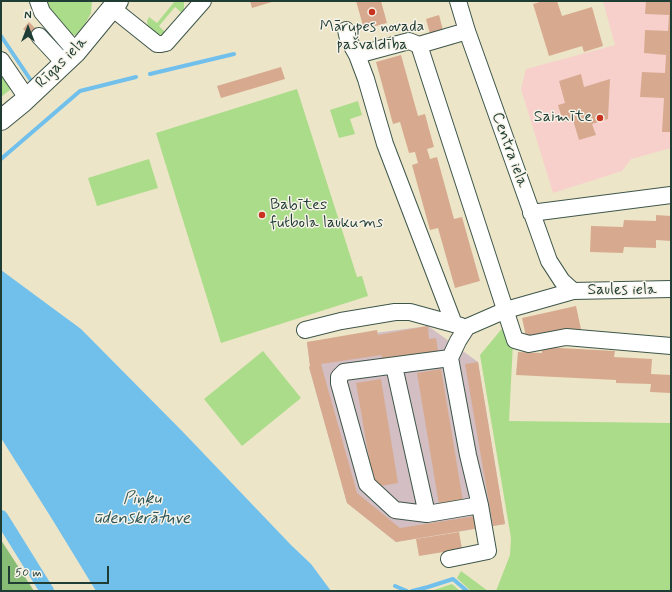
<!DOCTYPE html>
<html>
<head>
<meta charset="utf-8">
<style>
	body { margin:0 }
	#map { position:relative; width:672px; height:592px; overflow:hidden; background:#ede5c8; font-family:Mynerve,sans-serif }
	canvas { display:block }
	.frame { position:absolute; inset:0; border:2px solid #1f3d34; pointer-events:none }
	.north { position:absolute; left:8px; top:8px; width:40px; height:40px; -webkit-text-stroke:3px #f7f3e8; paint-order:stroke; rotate:0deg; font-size:11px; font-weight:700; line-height:16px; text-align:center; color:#1f3d34 }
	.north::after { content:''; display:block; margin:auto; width:14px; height:18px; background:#1f3d34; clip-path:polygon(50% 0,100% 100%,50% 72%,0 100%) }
	.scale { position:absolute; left:8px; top:566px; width:101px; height:18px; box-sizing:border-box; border:2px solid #1f3d34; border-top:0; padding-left:5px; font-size:12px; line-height:14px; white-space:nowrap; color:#1f3d34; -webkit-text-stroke:3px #f7f3e8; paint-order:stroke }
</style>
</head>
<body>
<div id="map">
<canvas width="672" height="592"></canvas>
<div class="frame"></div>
<div class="north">N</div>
<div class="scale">50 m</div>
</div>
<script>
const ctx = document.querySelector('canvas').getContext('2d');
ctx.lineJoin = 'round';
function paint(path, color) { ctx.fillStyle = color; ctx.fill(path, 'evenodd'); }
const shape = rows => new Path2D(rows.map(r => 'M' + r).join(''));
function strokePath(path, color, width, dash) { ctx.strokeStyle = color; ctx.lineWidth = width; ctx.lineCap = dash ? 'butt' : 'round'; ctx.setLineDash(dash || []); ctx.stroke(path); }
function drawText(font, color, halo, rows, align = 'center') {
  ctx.font = font + ' Mynerve,sans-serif'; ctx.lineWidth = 3; ctx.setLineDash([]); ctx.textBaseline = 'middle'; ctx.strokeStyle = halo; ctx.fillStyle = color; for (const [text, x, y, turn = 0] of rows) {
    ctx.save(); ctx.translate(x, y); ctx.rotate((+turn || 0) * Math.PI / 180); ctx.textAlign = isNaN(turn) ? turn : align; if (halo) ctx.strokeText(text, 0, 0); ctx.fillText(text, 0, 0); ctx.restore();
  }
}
paint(shape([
	[603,1,671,1,671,148,631,159,622,171,553,193,521,89,526,69,615,45]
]), '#f7d0cc');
paint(shape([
	[428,326,478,362,505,524,396,542,347,503,309,367,310,366,307,342]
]), '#d2bec3');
paint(shape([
	[45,1,92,1,91,13,85,24,76,35,71,35,46,7],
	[175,1,184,1,184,11,182,13,175,7,159,26,165,32,162,35,158,34,148,26,147,21,149,17,157,23],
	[1,75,11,89,1,97],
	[297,89,357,277,362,276,368,296,221,343,156,133],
	[358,101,362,115,350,119,355,134,339,138,330,110],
	[149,159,158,188,97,206,88,178],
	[505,325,513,343,509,421,671,423,671,591,496,591,510,555,511,538,480,355],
	[263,351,301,398,242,446,204,399],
	[461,571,488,591,471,591,457,578],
	[452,584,460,591,431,591]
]), '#aadc8a');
paint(shape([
	[1,540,34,591,1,591]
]), '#87bc76');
paint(shape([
	[1,270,81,329,183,432,291,545,311,564,331,591,96,591,52,519,1,438]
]), '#71c0ec');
strokePath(shape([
	[1,36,30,79],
	[150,74,234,54],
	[1,159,80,91,136,77],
	[395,586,407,591],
	[412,591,428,587,453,579,467,591]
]), '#71c0ec', 4);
strokePath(shape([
	[1,517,47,591]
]), '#71c0ec', 14);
paint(shape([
	[250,1,275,1,252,8],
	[356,1,381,1,387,23,364,29],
	[543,1,557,1,562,16,592,7,603,46,584,52,582,46,549,56,533,4],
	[646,1,671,1,671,132,662,132,664,98,640,97,642,72,665,73,666,55,644,53,645,30,668,31,669,15,645,14],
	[439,15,443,30,430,34,426,19],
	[29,22,37,30,31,37,23,29],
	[401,55,418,116,425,114,429,129,434,147,427,149,430,159,437,157,454,219,462,217,480,281,455,288,438,228,430,230,412,165,418,163,415,152,409,153,400,122,393,124,376,62],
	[281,67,285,79,221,98,217,86],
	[581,74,584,87,610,79,608,119,592,124,596,135,579,140,573,120,563,122,558,105,565,103,559,81],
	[656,215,671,216,671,241,656,240,656,248,624,247,623,253,590,252,591,226,623,227,624,220,656,221],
	[576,306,581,329,527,341,522,318],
	[428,326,429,339,436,338,438,351,383,360,381,355,321,364,357,493,400,528,476,516,479,528,396,542,347,503,309,367,310,366,307,342,377,330,378,335],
	[542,347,615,351,614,357,652,359,651,374,671,375,671,393,650,392,651,384,616,383,616,380,516,375,518,352,542,353],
	[478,362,505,524,493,526,465,364],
	[441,369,463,501,439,505,417,373],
	[381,379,398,483,374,487,356,383],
	[459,532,462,549,419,556,416,539]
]), '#d7aa8f');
const minor = shape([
	[38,1,42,12,76,52],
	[458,1,467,31,549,261,562,281,573,291],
	[112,8,157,44,161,44,166,43,203,1],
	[346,30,348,39,357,55,409,41,419,45,467,31],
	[39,36,64,63],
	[419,45,515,340,529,344,566,337,671,346],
	[357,55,366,79,385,144,454,324],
	[1,60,27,98],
	[531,213,671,195],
	[305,330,341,321,395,312,410,312,461,326],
	[450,358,344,372,339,377,339,383,367,484,395,510,427,514,480,505],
	[394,366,427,514],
	[449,559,488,551,480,505,468,455,450,358,458,341,467,327,506,310,573,291,671,289]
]);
const major = shape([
	[1,120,23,102,76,52,118,1]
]);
strokePath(minor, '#3e564a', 18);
strokePath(major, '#3e564a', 22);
strokePath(minor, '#fff', 16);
strokePath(major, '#fff', 20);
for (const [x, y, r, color] of [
	[372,12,4,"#c8321e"],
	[600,118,4,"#c8321e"],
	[262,215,4,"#c8321e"]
]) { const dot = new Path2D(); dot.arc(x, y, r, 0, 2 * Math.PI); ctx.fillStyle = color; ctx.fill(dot); strokePath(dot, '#f7f3e8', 1.5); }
drawText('16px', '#1f3d34', '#f7f3e8', [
	["Mārupes novada",372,28],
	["pašvaldība",372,46],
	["Saimīte",592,118,"right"],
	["Babītes",270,206,"left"],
	["futbola laukums",270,224,"left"]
]);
drawText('16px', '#1f3d34', '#f7f3e8', [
	["Rīgas iela",62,63,-45],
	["Centra iela",509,150,70],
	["Saules iela",622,291]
]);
drawText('italic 17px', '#2f5759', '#f7f3e8', [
	["Piņķu",142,499],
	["ūdenskrātuve",142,519]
]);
</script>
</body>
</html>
